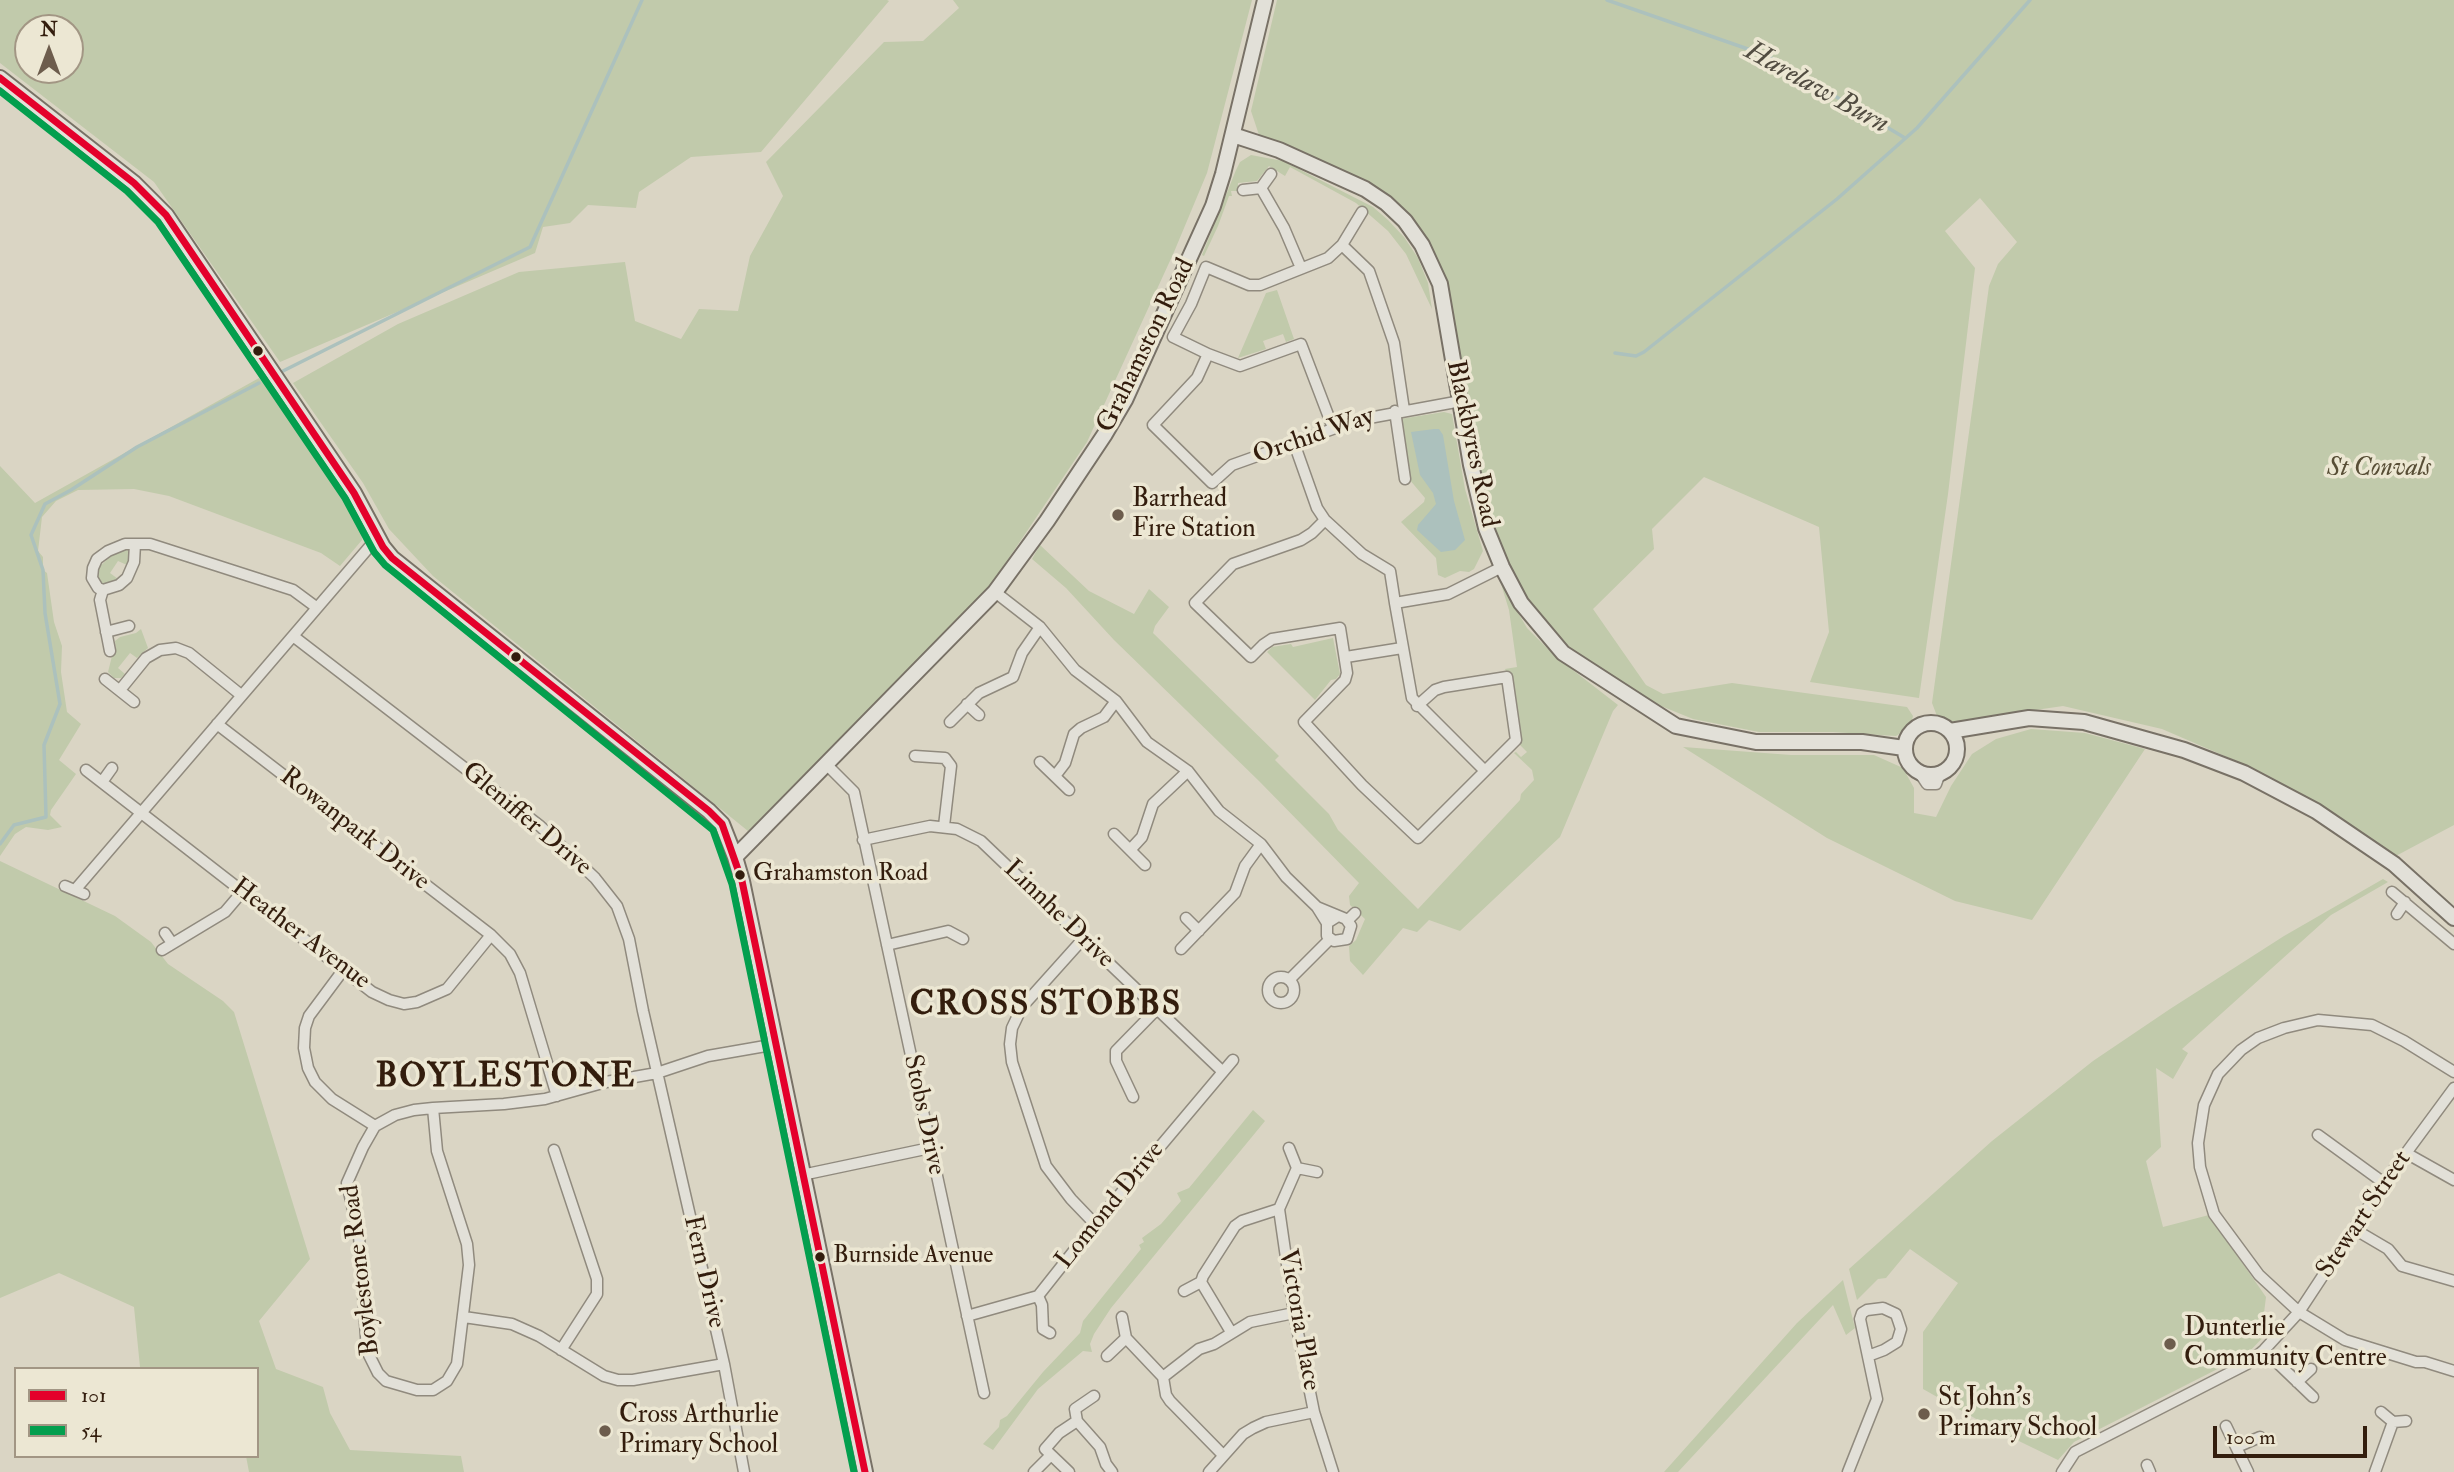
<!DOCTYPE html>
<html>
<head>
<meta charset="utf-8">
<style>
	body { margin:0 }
	#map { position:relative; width:2454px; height:1472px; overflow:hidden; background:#dad5c4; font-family:"IM FELL Double Pica",serif }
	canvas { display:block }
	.legend { position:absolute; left:14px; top:1367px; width:245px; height:91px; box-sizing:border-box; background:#ece7d3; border:2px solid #a29684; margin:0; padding:9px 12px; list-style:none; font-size:21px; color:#331d0d }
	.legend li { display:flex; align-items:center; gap:14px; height:35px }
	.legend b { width:35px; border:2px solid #a29684 }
	.north { position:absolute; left:14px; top:14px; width:70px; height:70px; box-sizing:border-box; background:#ece7d3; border:2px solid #a29684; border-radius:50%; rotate:0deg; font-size:19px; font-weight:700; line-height:28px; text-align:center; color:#331d0d }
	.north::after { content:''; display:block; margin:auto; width:24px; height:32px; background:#6d5d4d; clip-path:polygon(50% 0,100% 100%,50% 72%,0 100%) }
	.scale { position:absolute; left:2213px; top:1426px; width:154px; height:32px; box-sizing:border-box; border:4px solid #331d0d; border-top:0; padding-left:9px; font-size:21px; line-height:24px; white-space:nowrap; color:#331d0d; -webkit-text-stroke:5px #ece7d3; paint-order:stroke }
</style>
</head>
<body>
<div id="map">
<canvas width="2454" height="1472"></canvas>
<ul class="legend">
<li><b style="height:9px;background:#e4002b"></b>101</li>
<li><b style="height:9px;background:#039f4e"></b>54</li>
</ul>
<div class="north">N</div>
<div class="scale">100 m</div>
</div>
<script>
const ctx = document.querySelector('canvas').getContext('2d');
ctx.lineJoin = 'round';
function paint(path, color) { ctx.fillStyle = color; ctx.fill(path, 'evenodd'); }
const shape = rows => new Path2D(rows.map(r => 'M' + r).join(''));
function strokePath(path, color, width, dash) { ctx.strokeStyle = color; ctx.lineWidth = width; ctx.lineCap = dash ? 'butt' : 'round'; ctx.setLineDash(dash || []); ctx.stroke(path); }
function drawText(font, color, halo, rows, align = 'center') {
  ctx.font = font + ' "IM FELL Double Pica",serif'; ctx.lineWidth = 7; ctx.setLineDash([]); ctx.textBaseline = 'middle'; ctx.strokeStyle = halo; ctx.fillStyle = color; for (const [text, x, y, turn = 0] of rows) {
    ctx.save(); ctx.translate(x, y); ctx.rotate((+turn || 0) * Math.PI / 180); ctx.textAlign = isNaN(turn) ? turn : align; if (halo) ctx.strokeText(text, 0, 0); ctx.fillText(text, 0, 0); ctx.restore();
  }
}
paint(shape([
	[0,0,887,0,889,1,761,152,691,157,639,192,636,208,588,205,570,223,543,227,535,253,280,362,154,182,0,63],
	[70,28,70,70,28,70,28,28],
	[953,0,1252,0,1207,173,1174,252,1087,442,988,589,748,831,433,576,389,529,363,483,293,383,398,324,519,272,625,262,635,321,681,339,699,309,738,311,750,256,783,196,766,162,884,42,923,41,959,8],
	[1277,0,2454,0,2454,825,2392,858,2327,813,2255,769,2162,729,2063,706,1953,722,1937,716,1932,703,1989,286,1998,264,2017,242,1980,198,1945,231,1975,268,1948,494,1919,698,1810,682,1829,632,1819,527,1704,477,1652,529,1654,549,1593,609,1646,685,1663,694,1732,683,1907,707,1913,716,1910,728,1896,736,1833,732,1759,732,1693,719,1644,699,1595,668,1557,638,1523,591,1496,542,1478,474,1445,276,1422,231,1394,200,1371,186,1259,135,1251,111],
	[1251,155,1283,161,1373,207,1388,220,1404,237,1418,258,1428,283,1432,309,1406,254,1388,231,1356,203,1290,167,1285,176,1269,166,1257,181,1238,183,1238,191,1231,191,1232,196,1229,196,1218,226,1204,256,1202,255,1236,170,1240,162],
	[1277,290,1294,339,1286,342,1283,334,1263,341,1266,349,1238,358,1266,293],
	[259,378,331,478,361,529,362,540,340,566,321,553,169,496,134,489,78,490,56,501,42,517,38,551,43,557,43,570,47,573,54,622,62,646,61,672,67,712,81,724,59,760,76,774,51,810,50,815,62,827,48,830,26,827,15,834,0,856,0,466,35,503],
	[1444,412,1452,414,1465,489,1483,551,1474,569,1469,572,1460,571,1445,578,1438,575,1436,558,1401,522,1424,502,1425,498,1409,479,1400,419],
	[1040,545,1089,591,1134,614,1149,589,1169,607,1155,626,1153,633,1279,756,1275,760,1329,814,1338,830,1418,909,1520,800,1521,794,1534,780,1532,770,1514,753,1516,752,1521,757,1527,752,1519,744,1522,740,1511,673,1507,673,1505,669,1517,667,1509,610,1501,584,1527,628,1556,657,1618,705,1613,711,1560,837,1460,931,1429,920,1417,932,1403,928,1363,975,1350,961,1349,946,1356,940,1365,919,1350,905,1349,896,1359,883,1259,781,1114,640,1066,588,1032,559],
	[123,549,127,549,130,554,127,565,118,561,110,573,118,579,111,584,102,583,96,574,97,569,111,556],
	[141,629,148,648,137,658,130,653,118,668,125,674,121,678,114,678,108,672,112,656,116,651,115,641,120,637,136,633],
	[1333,638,1340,674,1336,679,1331,680,1315,700,1267,652,1272,647,1291,644,1293,647],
	[2031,729,2085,733,2145,749,2032,920,1955,901,1827,838,1683,747,1791,755,1874,755,1903,768,1914,788,1914,813,1936,817,1951,786,1972,754,1996,739],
	[0,861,115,916,151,942,168,964,223,1001,234,1012,310,1259,259,1321,276,1369,323,1387,330,1413,350,1450,461,1456,464,1472,249,1472,246,1456,257,1456,257,1369,142,1369,140,1367,134,1307,59,1273,0,1298],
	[2383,879,2388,882,2331,915,2182,1049,2188,1053,2173,1079,2156,1068,2161,1147,2146,1161,2163,1227,2209,1215,2266,1297,2264,1313,2272,1328,2247,1354,2074,1442,2058,1460,1994,1429,1923,1389,1923,1332,1958,1283,1910,1249,1886,1278,1878,1279,1857,1300,1849,1269,1992,1141,2093,1061,2170,1009,2284,936],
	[1253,1110,1265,1121,1111,1308,1094,1334,1090,1344,1092,1352,1083,1351,1038,1389,993,1450,983,1444,999,1427,1000,1420,1007,1416,1043,1372,1080,1333,1083,1321,1141,1249,1139,1245,1144,1242,1142,1238,1161,1224,1181,1201,1177,1193,1189,1188],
	[1843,1280,1855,1328,1846,1335,1833,1305,1678,1472,1664,1472,1797,1323]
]), '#c1caab');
paint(shape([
	[1434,429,1439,429,1443,435,1454,501,1465,540,1455,550,1441,552,1417,530,1418,525,1436,504,1433,493,1420,475,1411,432]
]), '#acc1bd');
strokePath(shape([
	[1607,0,1768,56,1905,138],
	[1615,353,1636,356,1644,352,1837,199,1917,128,2030,0],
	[283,371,530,247,642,0],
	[0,844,14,825,46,817,44,745,60,704,45,613,43,570,31,535,45,504,71,490,137,447,259,383]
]), '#acc1bd', 3.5);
const street = shape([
	[1261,188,1284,228,1301,268],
	[1243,190,1261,188,1271,174],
	[1342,245,1362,212],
	[1208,354,1240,366,1301,344,1333,428],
	[1404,410,1394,343,1369,271,1342,245,1328,258,1260,285,1249,285,1206,267,1191,304,1173,337,1208,354,1197,378,1153,425,1212,483,1232,465,1358,420,1461,401],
	[1395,411,1405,479],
	[1294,443,1317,508,1325,520],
	[135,544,134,562,127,578,119,585,103,590,98,588,92,578,93,568,97,559,108,551,125,544,150,544,293,590,316,607],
	[103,590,100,600,110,651],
	[995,592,1040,627,1075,670,1116,701,1147,742,1188,771,1219,811,1261,844,1286,877,1317,907],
	[1395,603,1390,571,1362,554,1325,520,1312,533,1301,540,1233,564,1195,603,1251,657,1263,645,1272,639,1340,628,1347,673,1345,680,1304,722,1362,785,1418,838,1485,771,1412,698,1395,603,1448,594,1502,567],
	[106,632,129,626],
	[293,636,540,826,595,878,617,906,629,939,643,1011,724,1364,744,1472],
	[1346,657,1402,648],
	[105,679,134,702],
	[120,690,146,658,160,650,176,648,189,653,241,695],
	[967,704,979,715],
	[1417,706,1435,690,1444,687,1507,677,1516,740,1485,771],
	[950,722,979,693,1013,677,1022,653,1040,627],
	[217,724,491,935,510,954,520,973,557,1096],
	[915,756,945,758,951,766,944,826],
	[1040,762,1069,790],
	[827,765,854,792,984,1393],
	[86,770,372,992,389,1000,404,1004,417,1002,447,989,491,935],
	[1919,772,1927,784,1936,784,1940,773],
	[1055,776,1065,763,1074,734,1081,728,1104,717,1116,701],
	[102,782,112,768],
	[1114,834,1145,865],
	[863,840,930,826,957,829,981,841,1223,1072],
	[1130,850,1142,837,1153,804,1188,771],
	[65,886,84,894],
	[75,890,377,538],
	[2392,892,2454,944],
	[2397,914,2405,902],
	[1186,918,1199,931],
	[1348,920,1355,913],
	[1327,923,1317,907,1346,919,1351,926,1347,939,1334,941,1327,936,1327,923,1338,916],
	[165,933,172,943],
	[1083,939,1022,1007,1012,1028,1010,1044,1012,1062,1046,1166,1071,1199,1095,1224],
	[887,945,948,931,963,939],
	[1181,949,1235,893,1245,866,1261,844],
	[162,950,225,912,242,892],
	[344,969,309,1016,305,1028,304,1048,308,1068,315,1082,332,1099,375,1126],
	'1268 990a13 13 0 1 1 26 0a13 13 0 1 1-26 0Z',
	[1289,980,1330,939],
	[2454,1072,2404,1041,2372,1025,2318,1020,2284,1028,2258,1038,2241,1050,2218,1074,2204,1105,2198,1143,2200,1167,2214,1214,2259,1275,2299,1312,2345,1340,2416,1362,2425,1362,2454,1371],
	[1133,1097,1116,1061,1116,1051,1156,1010],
	[433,1108,437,1151,467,1244,469,1265,457,1364,447,1381,433,1390,417,1390,386,1381,378,1373,367,1351,359,1236,347,1183,363,1147,375,1126,395,1115,414,1110,433,1108,504,1104,545,1099,606,1082,657,1073,708,1056,777,1044],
	[2318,1135,2384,1183],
	[1289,1148,1297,1168],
	[554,1150,597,1279,597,1294,561,1350],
	[2406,1153,2454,1180],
	[1317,1172,1297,1168,1279,1209,1294,1313,1314,1412,1333,1472],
	[802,1175,930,1148],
	[2354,1229,2388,1249,2402,1266,2454,1281],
	[1184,1291,1201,1282],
	[1038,1296,1042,1305,1043,1329,1050,1333],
	[967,1316,1038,1296,1095,1224,1233,1060],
	[464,1317,512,1324,539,1336,604,1376,618,1380,633,1380,724,1364],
	[1122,1317,1126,1338,1163,1377,1166,1395,1170,1401,1223,1455],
	[1231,1332,1201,1282,1203,1276,1235,1226,1242,1221,1279,1209],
	[2264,1350,2313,1397],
	[1107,1356,1126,1338],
	[1163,1377,1199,1349,1214,1344,1250,1322,1294,1313],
	[2297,1382,2311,1369],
	[2381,1412,2393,1422,2406,1421],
	[1077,1421,1075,1409,1094,1396],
	[2226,1426,2248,1472],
	[2237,1447,2260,1437],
	[2147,1465,2150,1472],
	[1034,1472,1050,1456],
	[1069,1472,1045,1449,1059,1433,1077,1421,1100,1447,1106,1464,1112,1472],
	[1209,1472,1243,1434,1253,1428,1266,1422,1314,1412],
	[1848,1472,1877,1399,1860,1319,1862,1313,1867,1310,1883,1308,1896,1314,1901,1329,1897,1342,1884,1350,1868,1356],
	[2062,1472,2075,1452,2247,1364,2264,1350,2299,1312,2384,1183,2454,1088],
	[2375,1472,2393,1422]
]);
const secondary = shape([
	[0,78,134,183,166,215,354,493,383,547,392,558,709,811,722,824,735,857,742,881,865,1472],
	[1233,135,1279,150,1365,189,1386,203,1405,221,1422,245,1440,284,1471,465,1486,528,1502,567,1521,603,1563,653,1676,726,1756,742,1862,742,1904,748],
	'1905 749a26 26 0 1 1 52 0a26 26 0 1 1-52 0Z',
	[1950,731,2029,718,2084,722,2184,750,2244,773,2316,811,2394,864,2454,918],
	[735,857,995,592,1047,521,1105,434,1125,400,1213,206,1223,174,1265,0]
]);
strokePath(street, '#908a7e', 13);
strokePath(secondary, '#787166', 18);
strokePath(street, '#e2e0d8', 10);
strokePath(secondary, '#e2e0d8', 14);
strokePath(shape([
	[0,78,134,183,166,215,354,493,383,547,392,558,709,811,722,824,742,881,865,1472]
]), '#e4002b', 7);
strokePath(shape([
	[0,91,127,191,158,222,345,498,374,552,385,565,713,830,732,884,854,1472]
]), '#039f4e', 7);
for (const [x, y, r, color] of [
	[258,351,6,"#331d0d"],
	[1118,515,7,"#6d5d4d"],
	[516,657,6,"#331d0d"],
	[740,875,6,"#331d0d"],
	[820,1257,6,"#331d0d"],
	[2170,1344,7,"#6d5d4d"],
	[1924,1414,7,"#6d5d4d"],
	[605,1431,7,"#6d5d4d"]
]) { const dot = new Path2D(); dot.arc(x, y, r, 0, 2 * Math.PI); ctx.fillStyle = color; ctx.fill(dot); strokePath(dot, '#ece7d3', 2.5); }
drawText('24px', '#331d0d', '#ece7d3', [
	["Grahamston Road",753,875],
	["Burnside Avenue",833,1257]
], 'left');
drawText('26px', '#331d0d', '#ece7d3', [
	["Grahamston Road",1147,346,-64],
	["Orchid Way",1314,437,-19],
	["Blackbyres Road",1471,444,78],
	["Gleniffer Drive",526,820,40],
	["Rowanpark Drive",354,830,38],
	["Linnhe Drive",1058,915,44],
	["Heather Avenue",300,935,37],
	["Stobs Drive",923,1115,78],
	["Lomond Drive",1111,1206,-51],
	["Stewart Street",2365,1215,-56],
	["Boylestone Road",362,1270,-97],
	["Fern Drive",703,1272,77],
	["Victoria Place",1298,1320,80]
]);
drawText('italic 26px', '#584e36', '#ece7d3', [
	["St Convals",2379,469]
]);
drawText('26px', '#331d0d', '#ece7d3', [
	["Barrhead",1132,500],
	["Fire Station",1132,530],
	["Dunterlie",2184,1329],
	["Community Centre",2184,1359],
	["St John's",1938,1399],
	["Primary School",1938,1429],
	["Cross Arthurlie",619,1416],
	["Primary School",619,1446]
], 'left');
drawText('italic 28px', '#514c41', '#ece7d3', [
	["Harelaw Burn",1816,89,29]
]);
ctx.letterSpacing = '2px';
drawText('bold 33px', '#331d0d', '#ece7d3', [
	["CROSS STOBBS",1046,1007],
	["BOYLESTONE",506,1079]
]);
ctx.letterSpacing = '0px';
</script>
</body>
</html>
